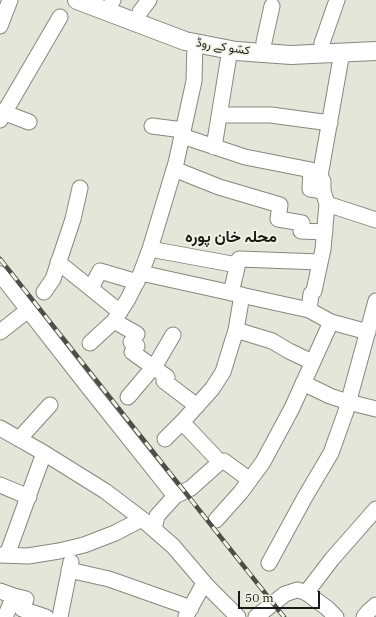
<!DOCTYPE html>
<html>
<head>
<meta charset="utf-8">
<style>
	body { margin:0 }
	#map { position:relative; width:376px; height:617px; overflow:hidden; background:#e3e6d9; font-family:"IBM Plex Serif",serif }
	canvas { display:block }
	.scale { position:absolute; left:238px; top:591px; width:82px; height:18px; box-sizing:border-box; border:2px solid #191a16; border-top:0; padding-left:5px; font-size:12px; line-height:14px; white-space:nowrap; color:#191a16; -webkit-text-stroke:3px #f1f4e6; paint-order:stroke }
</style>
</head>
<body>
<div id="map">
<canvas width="376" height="617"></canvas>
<div class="scale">50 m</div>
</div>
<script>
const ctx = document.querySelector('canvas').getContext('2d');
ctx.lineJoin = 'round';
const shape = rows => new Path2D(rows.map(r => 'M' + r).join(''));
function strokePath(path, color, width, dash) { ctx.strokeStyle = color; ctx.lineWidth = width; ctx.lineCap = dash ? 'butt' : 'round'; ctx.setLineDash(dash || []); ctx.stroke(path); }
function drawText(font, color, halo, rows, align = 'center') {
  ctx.font = font + ' "IBM Plex Serif",Vazirmatn,serif'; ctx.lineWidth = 3.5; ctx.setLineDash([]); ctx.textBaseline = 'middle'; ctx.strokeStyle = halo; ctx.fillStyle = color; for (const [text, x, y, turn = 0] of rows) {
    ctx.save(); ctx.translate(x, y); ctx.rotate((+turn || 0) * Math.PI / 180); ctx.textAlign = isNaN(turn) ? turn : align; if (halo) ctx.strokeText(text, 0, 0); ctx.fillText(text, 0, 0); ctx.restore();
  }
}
const minor = shape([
	[112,2,113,0],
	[140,12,149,0],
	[0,26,10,0],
	[264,42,272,6],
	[322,43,337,0],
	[0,111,29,122],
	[220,115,271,115,330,123],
	[0,120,60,17],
	[152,126,183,130],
	[182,136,245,157,311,170,310,189,323,191],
	[214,147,230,49],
	[174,169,219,187,280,205,278,219,302,223,301,231,325,232],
	[327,204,376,220],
	[150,249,237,265],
	[58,262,120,312],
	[141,273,309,310,331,322,368,332],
	[0,274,89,388,175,496],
	[91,288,100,271,137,282],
	[44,292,53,279,73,219,80,188],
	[231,293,239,259,320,262],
	[309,310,311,294,314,291,323,249,327,204,323,191,323,181,320,176,342,52],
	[114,321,137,334,131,342,137,346,132,352,167,377,164,381,197,406],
	[236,330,272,341,289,351,312,362],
	[0,332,28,310],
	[90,343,114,321,128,299,141,273,150,249,176,163,194,81,195,43],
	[303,383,330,396,348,402,376,409],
	[128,397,156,364,173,335],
	[182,422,220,462,224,461,250,480],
	[0,428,44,453,105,491,142,519,173,546,208,587,238,617],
	[19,439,50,405],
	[165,439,184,420,212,389,223,372,236,330,242,295],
	[0,485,29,497],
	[216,520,241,492,263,462,292,408,331,322],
	[154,529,157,516,175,496,191,488,220,462],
	[0,555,28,556,59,551,84,545,115,533,142,519],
	[7,555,44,453],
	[269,563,305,497,331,453,346,411,376,301],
	[69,570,109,579,191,608],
	[0,591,14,596,26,599,22,609,46,617],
	[306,593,332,559,376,509],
	[186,616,204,583],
	[5,617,14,596],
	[60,617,71,562],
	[256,617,285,594,297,590,305,592,327,608,336,617],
	[364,617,368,612,376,605]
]);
const major = shape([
	[77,0,185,41,236,51,291,55,376,51]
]);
strokePath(minor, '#86887d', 17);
strokePath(major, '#86887d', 20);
strokePath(minor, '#fff', 15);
strokePath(major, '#fff', 18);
const rail = shape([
	[0,259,284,617]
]);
strokePath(rail, '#4c4e47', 4.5);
strokePath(rail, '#f1f4e6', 3, [9]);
drawText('12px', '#191a16', '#f1f4e6', [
	["کسّو کے روڈ",223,47,9]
]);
drawText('bold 16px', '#191a16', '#f1f4e6', [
	["محلہ خان پورہ",231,237]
]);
</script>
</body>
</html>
